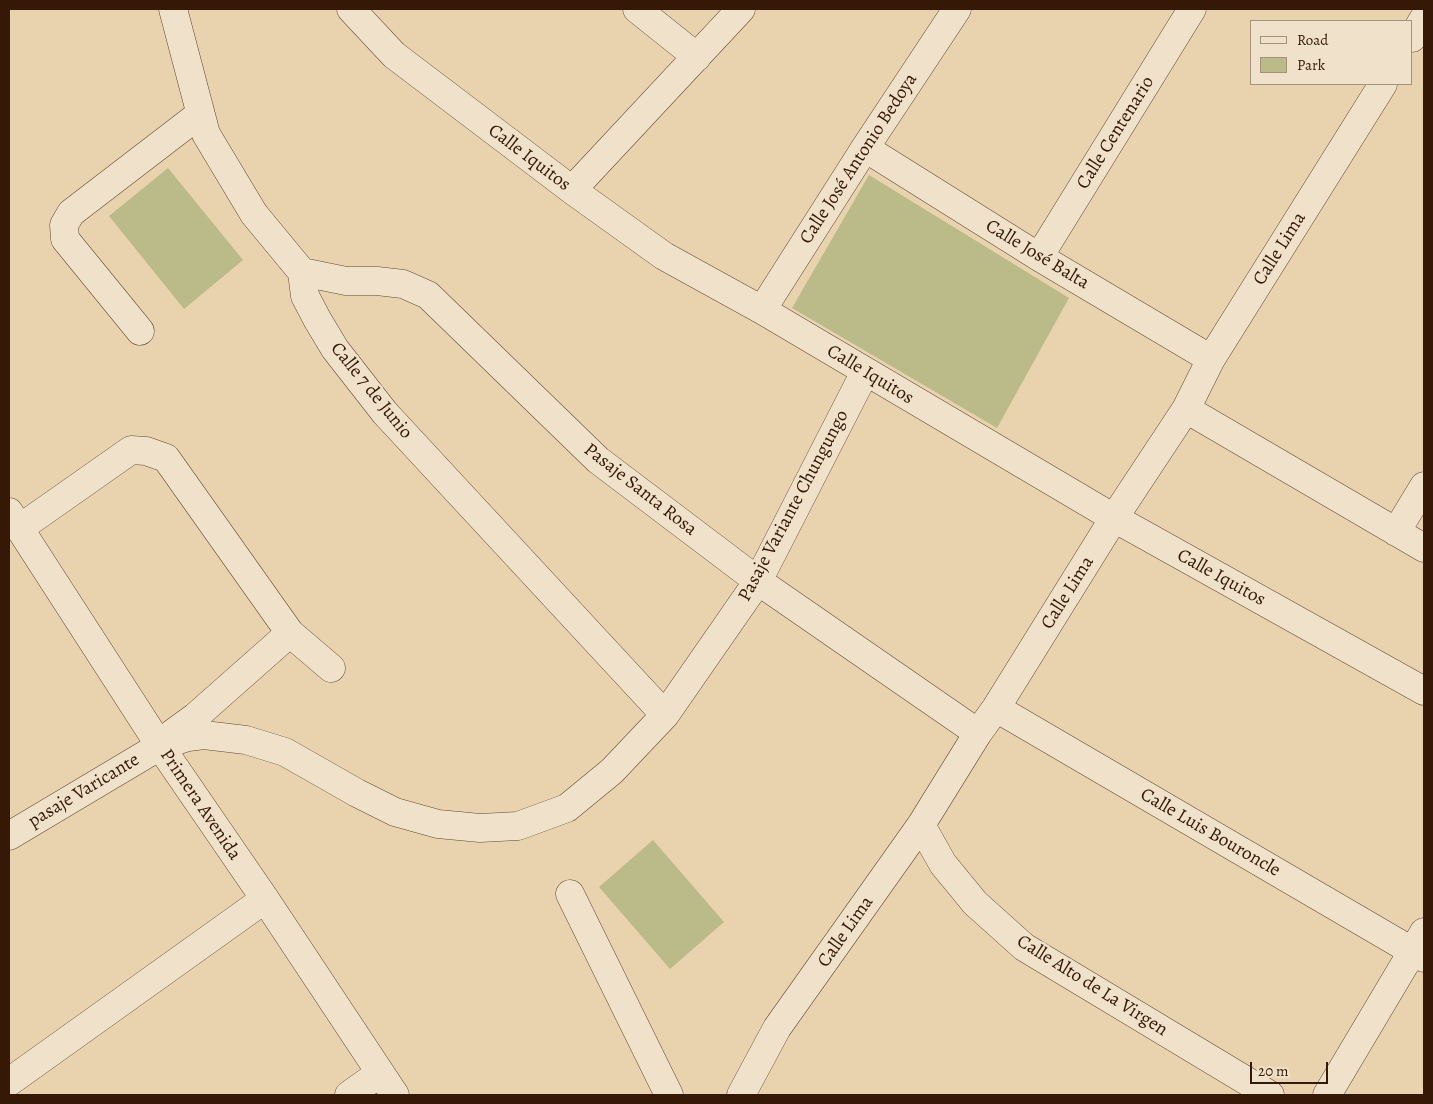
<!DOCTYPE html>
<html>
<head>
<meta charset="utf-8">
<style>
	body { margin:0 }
	#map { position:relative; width:1433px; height:1104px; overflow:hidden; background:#e8d3ae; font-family:Alegreya,serif }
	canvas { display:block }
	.frame { position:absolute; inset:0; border:10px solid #351906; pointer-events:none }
	.legend { position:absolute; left:1250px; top:20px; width:162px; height:65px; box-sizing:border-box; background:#f0e2ca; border:1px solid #a5927c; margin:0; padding:6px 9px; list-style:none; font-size:15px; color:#351906 }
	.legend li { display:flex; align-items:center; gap:10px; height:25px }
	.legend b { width:25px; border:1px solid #a5927c }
	.scale { position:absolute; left:1250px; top:1062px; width:78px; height:22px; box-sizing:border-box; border:2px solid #351906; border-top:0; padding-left:6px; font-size:15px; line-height:18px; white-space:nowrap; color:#351906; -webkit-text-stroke:4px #f0e2ca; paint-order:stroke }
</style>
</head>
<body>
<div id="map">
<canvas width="1433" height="1104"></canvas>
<div class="frame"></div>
<ul class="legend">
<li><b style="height:6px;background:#f0e2ca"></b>Road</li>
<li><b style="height:14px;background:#babb88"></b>Park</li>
</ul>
<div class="scale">20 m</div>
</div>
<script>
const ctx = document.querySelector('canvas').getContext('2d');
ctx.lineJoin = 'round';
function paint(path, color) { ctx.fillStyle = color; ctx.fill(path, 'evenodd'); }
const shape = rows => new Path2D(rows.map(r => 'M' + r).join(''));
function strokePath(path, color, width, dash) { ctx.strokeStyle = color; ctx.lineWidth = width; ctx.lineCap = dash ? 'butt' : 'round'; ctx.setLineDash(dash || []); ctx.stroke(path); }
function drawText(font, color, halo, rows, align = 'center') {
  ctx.font = font + ' Alegreya,serif'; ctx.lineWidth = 5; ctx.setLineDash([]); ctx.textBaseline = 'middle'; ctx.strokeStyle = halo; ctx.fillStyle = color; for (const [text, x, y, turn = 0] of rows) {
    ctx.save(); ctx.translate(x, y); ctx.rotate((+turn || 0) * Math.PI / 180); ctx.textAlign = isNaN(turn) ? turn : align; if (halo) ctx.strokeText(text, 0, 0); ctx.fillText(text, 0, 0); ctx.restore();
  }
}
paint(shape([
	[168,168,243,260,184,309,109,216],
	[869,175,1069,298,997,428,792,308],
	[653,840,724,922,670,969,599,887]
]), '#babb88');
const minor = shape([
	[173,9,206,134,254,214,302,272,305,296,317,319,335,349,385,413,665,715],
	[351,9,394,55,572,190,664,256,762,310,1114,518,1424,691],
	[637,9,697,57],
	[1412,38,1424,18],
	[865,148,1039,257,1211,359],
	[572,190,741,9],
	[1039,257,1192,9],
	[302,272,346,281,377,281,403,284,428,295,598,460,758,581,978,733],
	[762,310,865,148,957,9],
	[140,331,65,239,64,225,71,213,200,114],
	[1186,409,1424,548],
	[9,512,160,746,265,899,395,1095],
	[20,528,131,450,146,451,166,458,290,633],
	[1396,532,1424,486],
	[996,708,1424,958],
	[160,746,188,737,204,735,246,740,285,752,357,793,395,812,438,824,480,828,518,826,567,808,612,771,665,715,758,581,865,372],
	[921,825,943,864,975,903,1024,947,1270,1095],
	[9,836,160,746,173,733,195,717,290,633,331,668],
	[570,894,669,1095],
	[9,1082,265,899],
	[349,1095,380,1073],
	[741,1095,777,1028,921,825,978,733,996,708,1114,518,1186,409,1211,359,1383,84],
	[1327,1095,1424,932]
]);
strokePath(minor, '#624830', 29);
strokePath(minor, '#f0e2ca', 28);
drawText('19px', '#351906', '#f0e2ca', [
	["Calle Centenario",1116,133,-58],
	["Calle Iquitos",529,158,37],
	["Calle José Antonio Bedoya",859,159,-57],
	["Calle Lima",1280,249,-58],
	["Calle José Balta",1037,255,31],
	["Calle Iquitos",870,375,31],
	["Calle 7 de Junio",371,391,51],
	["Pasaje Santa Rosa",640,490,38],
	["Pasaje Variante Chungungo",794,506,-62],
	["Calle Iquitos",1221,578,29],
	["Calle Lima",1068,593,-58],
	["pasaje Varicante",84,791,-31],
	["Primera Avenida",200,805,56],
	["Calle Luis Bouroncle",1210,833,30],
	["Calle Lima",846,932,-55],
	["Calle Alto de La Virgen",1092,986,32]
]);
</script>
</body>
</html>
